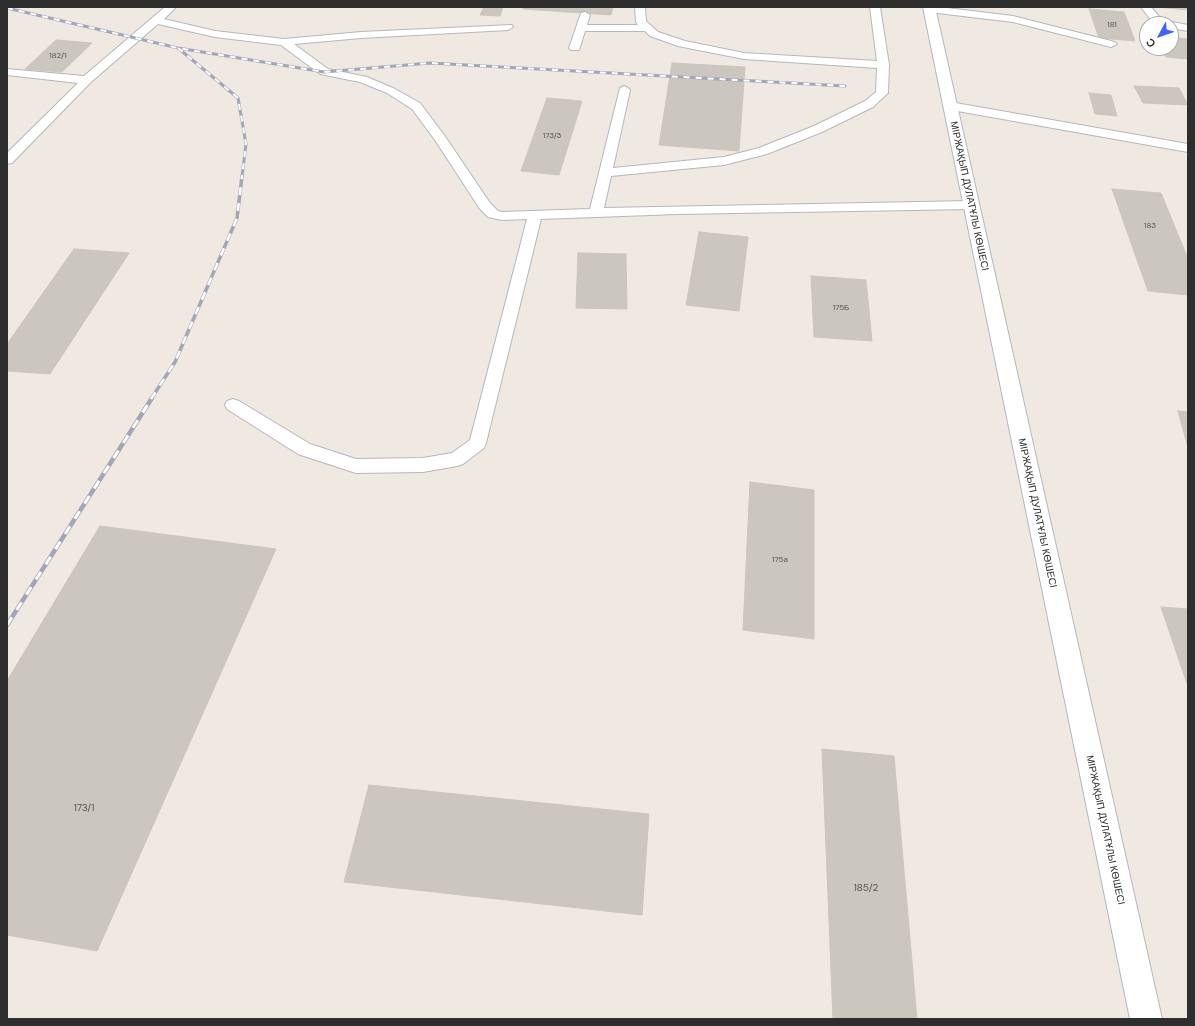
<!DOCTYPE html>
<html>
<head>
<meta charset="utf-8">
<style>
	body { margin:0 }
	#map { position:relative; width:1195px; height:1026px; overflow:hidden; background:#efe9e1; font-family:"DM Sans",sans-serif }
	canvas { display:block }
	.frame { position:absolute; inset:0; border:8px solid #2e2e2e; pointer-events:none }
	.north { position:absolute; left:1139px; top:16px; width:40px; height:40px; box-sizing:border-box; background:#fff; border:1px solid #ababab; border-radius:50%; rotate:230deg; font-size:11px; font-weight:700; line-height:16px; text-align:center; color:#2e2e2e }
	.north::after { content:''; display:block; margin:auto; width:14px; height:18px; background:#4264fb; clip-path:polygon(50% 0,100% 100%,50% 72%,0 100%) }
</style>
</head>
<body>
<div id="map">
<canvas width="1195" height="1026"></canvas>
<div class="frame"></div>
<div class="north">С</div>
</div>
<script>
const ctx = document.querySelector('canvas').getContext('2d');
ctx.lineJoin = 'round';
function paint(path, color) { ctx.fillStyle = color; ctx.fill(path, 'evenodd'); }
const shape = rows => new Path2D(rows.map(r => 'M' + r).join(''));
function strokePath(path, color, width, dash) { ctx.strokeStyle = color; ctx.lineWidth = width; ctx.lineCap = dash ? 'butt' : 'round'; ctx.setLineDash(dash || []); ctx.stroke(path); }
function drawText(font, color, halo, rows, align = 'center') {
  ctx.font = font + ' "DM Sans",sans-serif'; ctx.lineWidth = 3; ctx.setLineDash([]); ctx.textBaseline = 'middle'; ctx.strokeStyle = halo; ctx.fillStyle = color; for (const [text, x, y, turn = 0] of rows) {
    ctx.save(); ctx.translate(x, y); ctx.rotate((+turn || 0) * Math.PI / 180); ctx.textAlign = isNaN(turn) ? turn : align; if (halo) ctx.strokeText(text, 0, 0); ctx.fillText(text, 0, 0); ctx.restore();
  }
}
const building = shape([
	[484,7,503,7,500,16,480,15,484,7],
	[523,7,613,7,611,15,523,9,523,7],
	[1158,7,1188,7,1188,10,1158,7],
	[1089,9,1124,12,1135,41,1099,38,1089,9],
	[1171,37,1188,39,1188,59,1166,57,1163,48,1171,48,1171,37],
	[56,40,92,43,62,72,25,69,56,40],
	[672,63,745,67,739,151,659,145,672,63],
	[1134,86,1179,88,1188,105,1143,103,1134,86],
	[1089,93,1111,95,1117,116,1095,114,1089,93],
	[547,98,582,101,559,175,521,171,547,98],
	[1112,189,1161,193,1188,259,1188,295,1148,291,1112,189],
	[699,232,748,237,739,311,686,305,699,232],
	[74,249,129,253,50,374,7,371,7,344,74,249],
	[578,253,626,254,627,309,576,308,578,253],
	[811,276,866,280,872,341,814,337,811,276],
	[1178,411,1188,412,1188,448,1178,411],
	[750,482,814,490,814,639,743,630,750,482],
	[100,526,276,549,97,951,7,935,7,681,100,526],
	[1161,607,1188,609,1188,684,1187,684,1161,607],
	[822,749,894,756,917,1019,833,1019,822,749],
	[369,785,649,814,642,915,344,882,369,785]
]);
paint(building, '#cbc7bf');
strokePath(building, '#cbc5ba', 1);
const service = shape([
	[165,7,176,7,164,19,215,31,284,39,361,32,512,25,513,27,508,30,361,38,294,44,328,69,367,77,395,89,420,103,444,135,490,203,498,211,502,212,590,209,620,88,624,86,628,88,630,90,613,168,724,157,759,148,814,126,865,101,876,92,877,68,744,59,678,46,650,36,645,31,585,31,579,50,571,50,569,48,581,13,585,12,590,15,587,25,638,25,636,22,635,7,645,7,646,21,658,32,685,41,744,53,877,61,870,7,880,7,889,65,888,93,873,107,822,132,767,154,724,165,611,176,604,208,971,201,976,202,978,205,976,208,971,209,677,214,541,219,486,443,484,448,463,464,457,466,423,472,356,473,298,454,227,409,225,405,227,401,233,399,239,401,310,444,356,459,423,458,452,453,470,440,527,219,502,220,488,217,480,209,435,140,412,109,387,93,360,82,320,74,281,45,215,37,158,24,91,82,12,163,7,164,7,153,78,83,7,75,7,69,84,76,165,7],
	[925,7,939,7,1013,16,1115,42,1117,44,1111,47,1013,22,929,12,925,11,924,9,925,7],
	[1141,7,1151,7,1162,20,1188,25,1188,31,1171,28,1171,24,1154,24,1141,7],
	[950,102,1188,144,1188,152,946,109,944,106,946,103,950,102]
]);
const minor = shape([
	[923,7,935,7,1162,1019,1130,1019,923,7]
]);
strokePath(service, '#b4b7c1', 2);
strokePath(minor, '#b4b7c1', 2);
paint(service, '#fff');
paint(minor, '#fff');
const railFar2 = shape([
	[7,8,178,48,324,72,430,63,845,86],
	[178,48,238,98,246,144,242,177]
]);
const railFar1 = shape([
	[151,399,175,362,237,218,242,176]
]);
const rail = shape([
	[7,625,152,398]
]);
strokePath(railFar2, '#a3a6b8', 3);
strokePath(railFar1, '#a3a6b8', 3.5);
strokePath(rail, '#a3a6b8', 4.5);
strokePath(railFar2, '#fff', 2, [6]);
strokePath(railFar1, '#fff', 2.5, [8]);
strokePath(rail, '#fff', 3, [9]);
drawText('8px', '#555452', null, [
	["181",1112,25],
	["182/1",58,56],
	["173/3",552,136],
	["183",1150,226],
	["175Б",841,308],
	["175а",780,560]
]);
drawText('10px', '#2e2e2e', '#fff', [
	["МІРЖАҚЫП ДУЛАТҰЛЫ КӨШЕСІ",969,196,78],
	["МІРЖАҚЫП ДУЛАТҰЛЫ КӨШЕСІ",1037,513,78],
	["МІРЖАҚЫП ДУЛАТҰЛЫ КӨШЕСІ",1105,830,78]
]);
drawText('10px', '#555452', null, [
	["173/1",84,808],
	["185/2",866,888]
]);
</script>
</body>
</html>
